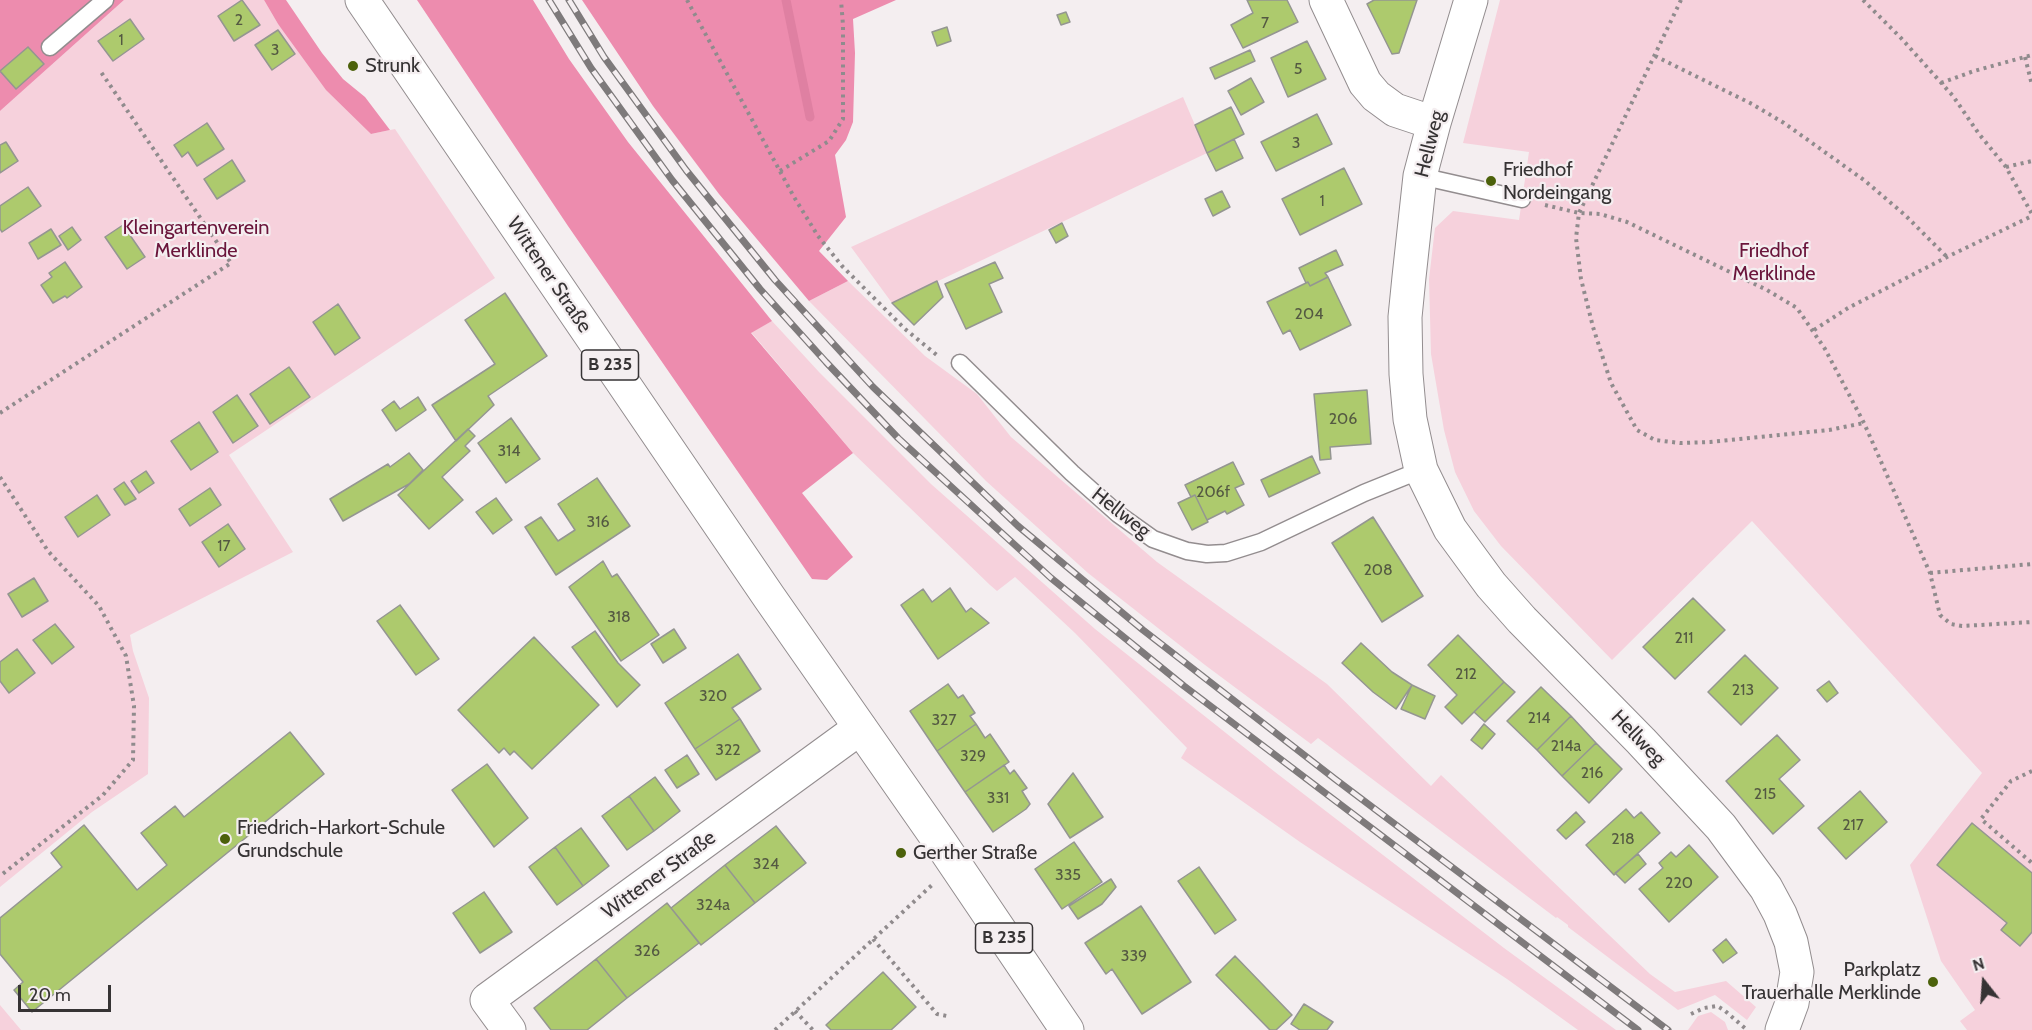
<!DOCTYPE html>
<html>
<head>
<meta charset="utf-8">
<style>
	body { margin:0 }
	#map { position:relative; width:2032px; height:1030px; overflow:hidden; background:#f4eef0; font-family:Cabin,sans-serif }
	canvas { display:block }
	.north { position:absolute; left:1954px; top:952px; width:60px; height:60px; -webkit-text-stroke:4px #f4eef0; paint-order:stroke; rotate:343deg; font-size:16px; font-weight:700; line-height:24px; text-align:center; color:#363334 }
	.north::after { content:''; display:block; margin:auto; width:21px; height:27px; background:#363334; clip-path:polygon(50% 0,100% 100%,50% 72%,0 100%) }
	.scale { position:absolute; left:18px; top:985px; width:93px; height:27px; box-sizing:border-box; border:3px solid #363334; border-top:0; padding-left:8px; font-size:18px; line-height:21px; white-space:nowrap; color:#363334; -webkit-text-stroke:4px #f4eef0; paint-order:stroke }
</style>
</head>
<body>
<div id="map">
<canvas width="2032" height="1030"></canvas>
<div class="north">N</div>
<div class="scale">20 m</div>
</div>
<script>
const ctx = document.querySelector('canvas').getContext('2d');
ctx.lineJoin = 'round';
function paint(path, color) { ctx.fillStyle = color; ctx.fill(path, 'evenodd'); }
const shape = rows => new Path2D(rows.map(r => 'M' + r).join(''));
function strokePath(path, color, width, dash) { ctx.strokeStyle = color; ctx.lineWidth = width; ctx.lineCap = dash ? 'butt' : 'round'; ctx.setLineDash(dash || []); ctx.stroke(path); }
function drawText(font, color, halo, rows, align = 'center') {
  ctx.font = font + ' Cabin,sans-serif'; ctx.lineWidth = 4.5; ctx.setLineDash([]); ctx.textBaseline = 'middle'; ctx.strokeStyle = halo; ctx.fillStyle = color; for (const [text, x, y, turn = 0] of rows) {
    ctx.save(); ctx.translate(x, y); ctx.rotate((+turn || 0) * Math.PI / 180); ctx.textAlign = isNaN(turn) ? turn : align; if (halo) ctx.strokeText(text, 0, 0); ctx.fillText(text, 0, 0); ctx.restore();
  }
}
paint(shape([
	[124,0,264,0,278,24,371,134,395,129,495,278,229,455,293,552,130,635,133,651,149,698,148,774,92,812,0,887,0,111],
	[1500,0,2032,0,2032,1030,1967,1030,1960,1021,1975,1010,1941,961,1910,865,1982,773,1752,521,1612,660,1501,546,1474,511,1455,472,1444,430,1431,354,1429,279,1435,228,1453,211,1519,220,1529,152,1463,143],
	[1183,97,1207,153,892,303,851,247],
	[848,281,925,356,977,394,1011,437,1157,562,1327,684,1431,786,1441,775,1650,974,1675,992,1726,981,1756,1007,1747,1020,1715,995,1678,1010,1568,927,1568,925,1557,917,1556,918,1318,738,1311,744,1205,665,1088,573,986,481,809,301],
	[772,321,819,372,931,484,1095,629,1275,772,1504,948,1616,1030,1578,1030,1507,979,1300,842,1181,758,1187,748,1075,633,1015,577,997,591,990,585,853,453,751,332],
	[0,1005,21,1030,0,1030],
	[1711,1012,1725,1022,1728,1030,1688,1030,1698,1016]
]), '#f6d1dc');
paint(shape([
	[0,0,124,0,0,111],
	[264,0,286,0,322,53,343,79,365,97,390,130,371,134,326,90,278,24],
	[417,0,533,0,569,59,628,142,772,321,751,333,853,453,802,493,853,557,827,580,812,579,568,226],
	[582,0,896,0,853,19,855,53,853,122,846,140,835,155,846,217,819,251,848,281,809,301,719,194,653,106]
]), '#ed8cae');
strokePath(shape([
	[786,0,810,117]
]), '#df80a2', 9);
const building = shape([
	[242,0,260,25,234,41,218,16,242,0],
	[1247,0,1287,0,1298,22,1243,48,1231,25,1253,13,1247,0],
	[1374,0,1417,0,1399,53,1392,54,1367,4,1374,0],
	[1066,12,1070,22,1061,25,1057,15,1066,12],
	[130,19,144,39,113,61,98,41,130,19],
	[947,27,951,41,937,46,932,32,947,27],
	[278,30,295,54,272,70,255,45,278,30],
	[1307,41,1326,79,1288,97,1271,58,1307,41],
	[28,47,44,64,16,89,0,71,28,47],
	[1250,50,1255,61,1215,79,1210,68,1250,50],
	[1251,78,1264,102,1241,115,1228,91,1251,78],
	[1231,107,1244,134,1207,153,1195,125,1231,107],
	[1317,114,1332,144,1276,171,1261,142,1317,114],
	[207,123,224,149,197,166,188,152,182,157,174,145,207,123],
	[1234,139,1243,158,1216,171,1207,153,1234,139],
	[6,142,18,161,0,173,0,145,6,142],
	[232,160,245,181,217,199,204,179,232,160],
	[1344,168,1362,204,1300,235,1282,199,1344,168],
	[28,187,41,206,2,232,0,229,0,206,28,187],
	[1222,191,1230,207,1213,216,1205,199,1222,191],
	[1062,223,1068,236,1056,243,1049,230,1062,223],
	[123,225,145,257,127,269,105,237,123,225],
	[72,227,81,240,68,250,59,236,72,227],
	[51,229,61,245,38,259,29,243,51,229],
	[1336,250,1343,265,1325,273,1328,277,1310,286,1308,282,1306,283,1299,268,1336,250],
	[65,262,82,287,67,298,65,296,53,303,41,285,52,277,49,273,65,262],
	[995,262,1003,278,989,284,1002,312,966,329,945,284,995,262],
	[1328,277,1351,325,1300,350,1290,330,1283,334,1267,302,1308,282,1310,286,1328,277],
	[937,281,943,297,914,325,892,303,937,281],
	[505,293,547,356,488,396,494,405,456,441,432,405,495,364,465,320,505,293],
	[338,304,360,338,335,355,313,322,338,304],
	[289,367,310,397,270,424,250,394,289,367],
	[1367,390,1371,444,1330,447,1331,459,1320,460,1314,394,1367,390],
	[237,395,258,426,233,443,213,412,237,395],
	[418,397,426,410,396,431,382,410,394,401,400,409,418,397],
	[511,418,540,459,506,483,478,443,511,418],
	[199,422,218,452,191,470,171,441,199,422],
	[468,429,475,436,465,446,470,451,442,477,463,500,429,529,398,495,468,429],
	[409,453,423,470,409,484,343,521,330,499,388,464,390,467,409,453],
	[1312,456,1320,473,1269,497,1261,480,1312,456],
	[1233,462,1244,484,1235,488,1244,505,1227,514,1225,511,1207,520,1195,495,1191,497,1185,485,1233,462],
	[146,471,154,483,139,493,131,481,146,471],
	[597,478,630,526,556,575,525,527,541,517,558,541,575,530,558,504,597,478],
	[124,482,136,499,125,505,114,489,124,482],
	[210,488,221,505,190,526,179,509,210,488],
	[97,495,110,515,78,537,65,517,97,495],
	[1195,495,1208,522,1192,530,1178,503,1195,495],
	[496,498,512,520,493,534,476,512,496,498],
	[1373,517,1423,596,1382,622,1332,543,1373,517],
	[228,524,245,549,219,567,202,542,228,524],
	[603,561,612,577,617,574,659,635,621,661,569,587,603,561],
	[34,578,48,601,22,617,8,594,34,578],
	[950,588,966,612,971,608,989,623,938,659,901,605,923,589,932,602,950,588],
	[1693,598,1725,630,1675,679,1643,647,1693,598],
	[400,605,439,659,416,675,377,621,400,605],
	[55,624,74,647,52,664,33,640,55,624],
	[674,629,686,648,663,663,651,644,674,629],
	[595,631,618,663,640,685,617,707,572,647,595,631],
	[1458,635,1504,682,1462,724,1445,707,1457,695,1428,665,1458,635],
	[534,637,599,705,532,769,514,751,510,755,504,748,499,753,458,710,534,637],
	[1361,643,1392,672,1412,685,1396,709,1373,692,1342,663,1361,643],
	[17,649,35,673,9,693,0,681,0,662,17,649],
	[738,654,761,689,732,708,740,719,695,749,665,703,738,654],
	[1745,655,1778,688,1741,725,1708,692,1745,655],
	[1829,681,1838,693,1827,702,1817,690,1829,681],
	[1504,682,1515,692,1485,722,1474,712,1504,682],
	[948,684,958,698,963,695,975,713,970,716,976,724,937,751,910,711,948,684],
	[1412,685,1435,696,1425,719,1401,709,1412,685],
	[1541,687,1571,716,1537,750,1507,721,1541,687],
	[1571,716,1596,743,1562,776,1537,750,1571,716],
	[740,719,760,751,716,780,695,749,740,719],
	[976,724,985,738,990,734,1009,762,965,792,937,751,976,724],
	[1484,724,1495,734,1482,749,1471,740,1484,724],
	[290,732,324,774,32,1012,14,990,23,982,0,954,0,918,62,867,51,853,84,825,137,890,167,865,141,833,175,806,184,817,290,732],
	[1777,735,1800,760,1779,779,1804,806,1773,834,1726,781,1777,735],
	[1596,743,1622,769,1589,803,1562,776,1596,743],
	[687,755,699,774,677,788,665,770,687,755],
	[487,764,528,818,494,847,452,790,487,764],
	[1004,765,1010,774,1014,770,1027,788,1022,791,1030,804,1026,809,993,832,965,792,1004,765],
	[1073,773,1103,817,1070,838,1048,804,1073,773],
	[655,777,680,811,654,831,629,796,655,777],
	[1860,791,1887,822,1846,859,1818,828,1860,791],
	[629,796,654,831,627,850,602,816,629,796],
	[1626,809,1634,818,1641,812,1660,833,1614,875,1586,845,1626,809],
	[1576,812,1585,822,1566,839,1557,830,1576,812],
	[1972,823,2032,873,2032,932,2020,946,2001,930,2007,923,1937,865,1972,823],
	[776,826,806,863,755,903,725,865,776,826],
	[581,828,609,866,583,886,555,847,581,828],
	[1074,842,1102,882,1062,909,1035,869,1074,842],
	[1689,845,1718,877,1669,922,1639,889,1663,868,1659,863,1671,852,1676,857,1689,845],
	[555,847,583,886,557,905,529,867,555,847],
	[1638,854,1646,864,1625,883,1615,873,1638,854],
	[725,865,755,903,701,945,671,908,725,865],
	[1199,867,1236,920,1215,934,1178,881,1199,867],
	[1111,879,1116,887,1102,904,1078,919,1069,906,1111,879],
	[484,892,512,932,480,953,453,913,484,892],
	[667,903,699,943,627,998,596,959,667,903],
	[1141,906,1191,982,1142,1014,1112,969,1106,974,1085,943,1141,906],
	[1726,939,1737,953,1723,963,1713,950,1726,939],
	[1235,956,1292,1015,1276,1030,1270,1030,1216,975,1235,956],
	[596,959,627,998,587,1030,551,1030,534,1008,596,959],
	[883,972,916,1007,891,1030,831,1030,826,1025,883,972],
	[1304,1004,1333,1022,1327,1030,1300,1030,1291,1024,1304,1004]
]);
paint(building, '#adca6d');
strokePath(building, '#949691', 1.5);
const lane = shape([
	[50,47,105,0],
	[1420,176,1522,199],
	[960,363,1072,473,1118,514,1153,539,1187,551,1207,554,1226,553,1261,542,1364,493,1421,470]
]);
const street = shape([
	[1326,0,1365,83,1376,96,1395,110,1434,123],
	[1471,0,1434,123,1420,176,1409,277,1405,317,1406,374,1410,419,1421,470,1450,529,1491,585,1522,620,1641,741,1721,827,1766,888,1780,914,1791,942,1797,972,1792,1003,1782,1030],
	[509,1030,487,1000,860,728]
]);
const primary = shape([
	[362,0,769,597,942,845,1067,1030]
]);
strokePath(lane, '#938d8f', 19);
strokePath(street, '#938d8f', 35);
strokePath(primary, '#938d8f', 35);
strokePath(shape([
	[687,0,794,197,818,236,842,266,905,329,938,356],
	[1681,0,1579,213,1576,238,1581,279,1593,327,1611,383,1637,430,1655,440,1680,443,1710,442,1829,430,1864,423],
	[1863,0,1901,38,1953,96,1979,134,2006,167,2032,214],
	[1655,56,1752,104,1784,123,1864,180,1905,215,1947,257],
	[2025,57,2032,85],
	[1941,83,1974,71,2032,55],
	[2006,167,2032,161],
	[780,171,829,141,843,119,843,25,841,0],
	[1545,205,1579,213,1600,214,1627,222,1767,290,1797,308,1825,349,1864,423,1930,573,1940,615,1951,624,1962,626,2032,622],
	[1814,330,1848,308,1947,257,2032,216],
	[0,413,231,263,101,72],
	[0,477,48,551,99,606,126,656,134,706,133,760,103,795,0,876],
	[1930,573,2032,564],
	[2032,771,2011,781,1981,819,2032,863],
	[873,939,937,1014,947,1016],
	[795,1011,813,1030],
	[1691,1014,1704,1008,1717,1006,1724,1010,1747,1030],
	[775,1030,932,885]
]), '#908b8d', 4, [3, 4.5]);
strokePath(lane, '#fff', 16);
strokePath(street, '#fff', 33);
strokePath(primary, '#fff', 33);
const rail = shape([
	[549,0,591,68,672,180,760,289,826,362,898,438,1051,578,1184,686,1638,1030],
	[569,0,604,57,686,170,775,280,873,387,1018,526,1143,630,1335,779,1668,1030]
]);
strokePath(rail, '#7e7a7b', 7);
strokePath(rail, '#f4eef0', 4.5, [14]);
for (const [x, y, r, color] of [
	[353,66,6,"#4c610b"],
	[1491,181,6,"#4c610b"],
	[225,839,6,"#4c610b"],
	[901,853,6,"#4c610b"],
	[1933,982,6,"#4c610b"]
]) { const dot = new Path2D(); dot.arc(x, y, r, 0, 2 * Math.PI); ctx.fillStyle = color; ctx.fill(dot); strokePath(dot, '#f4eef0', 2); }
drawText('16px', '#545942', null, [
	["2",239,20],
	["7",1265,23],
	["1",121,40],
	["3",275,50],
	["5",1298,69],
	["3",1296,143],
	["1",1322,201],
	["204",1309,314],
	["206",1343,419],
	["314",509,451],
	["206f",1213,492],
	["316",598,522],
	["17",224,546],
	["208",1378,570],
	["318",619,617],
	["211",1684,638],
	["212",1466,674],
	["213",1743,690],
	["320",713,696],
	["214",1539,718],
	["327",944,720],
	["214a",1566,746],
	["322",728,750],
	["329",973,756],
	["216",1592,773],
	["215",1765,794],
	["331",998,798],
	["217",1853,825],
	["218",1623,839],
	["324",766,864],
	["335",1068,875],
	["220",1679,883],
	["324a",713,905],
	["326",647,951],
	["339",1134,956]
]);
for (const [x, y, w] of [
	[610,365,57],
	[1004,938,57]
]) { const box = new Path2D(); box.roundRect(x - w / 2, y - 15, w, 30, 4.5); ctx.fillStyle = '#f4eef0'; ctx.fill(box); strokePath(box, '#363334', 1.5); }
drawText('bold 18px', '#363334', null, [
	["B 235",610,365],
	["B 235",1004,938]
]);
drawText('20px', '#363334', '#f4eef0', [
	["Strunk",365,66],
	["Friedhof",1503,170],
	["Nordeingang",1503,193],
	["Friedrich-Harkort-Schule",237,828],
	["Grundschule",237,851],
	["Gerther Straße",913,853],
	["Parkplatz",1921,970,"right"],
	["Trauerhalle Merklinde",1921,993,"right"]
], 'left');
drawText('20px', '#363334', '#f4eef0', [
	["Hellweg",1430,144,-76],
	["Wittener Straße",549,275,56],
	["Hellweg",1121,513,38],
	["Hellweg",1638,738,46],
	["Wittener Straße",659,875,-36]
]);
drawText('20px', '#6a153b', '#f4eef0', [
	["Kleingartenverein",196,228],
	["Merklinde",196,251],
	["Friedhof",1774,251],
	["Merklinde",1774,274]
]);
</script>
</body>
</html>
